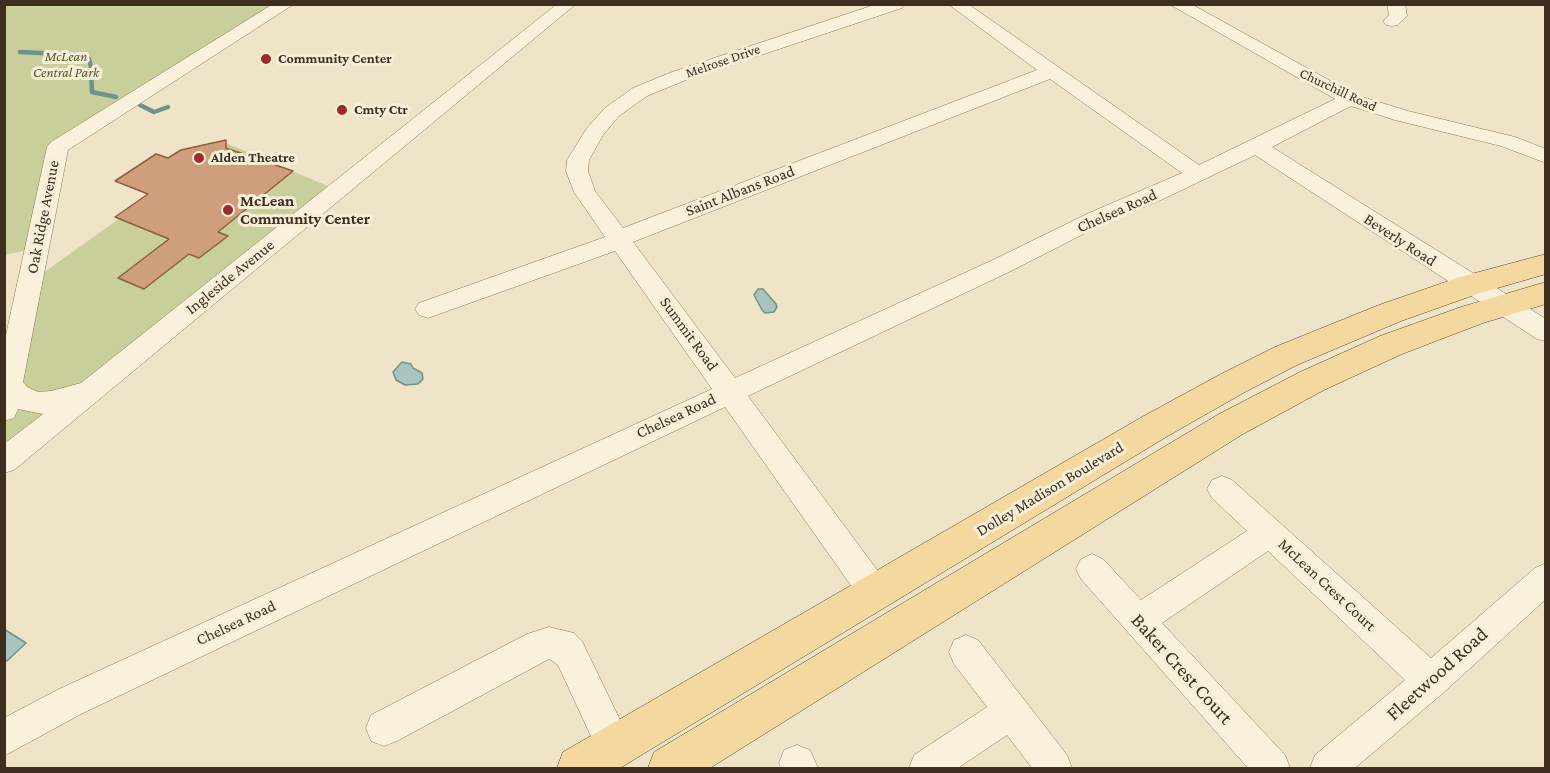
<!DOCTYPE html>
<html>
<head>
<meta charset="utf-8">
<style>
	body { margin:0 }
	#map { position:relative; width:1550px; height:773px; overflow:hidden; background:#f0e4c8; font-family:"Crimson Pro",serif }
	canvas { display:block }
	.frame { position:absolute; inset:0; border:6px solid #3d2e20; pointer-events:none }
</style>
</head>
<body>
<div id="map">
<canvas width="1550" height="773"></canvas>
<div class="frame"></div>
</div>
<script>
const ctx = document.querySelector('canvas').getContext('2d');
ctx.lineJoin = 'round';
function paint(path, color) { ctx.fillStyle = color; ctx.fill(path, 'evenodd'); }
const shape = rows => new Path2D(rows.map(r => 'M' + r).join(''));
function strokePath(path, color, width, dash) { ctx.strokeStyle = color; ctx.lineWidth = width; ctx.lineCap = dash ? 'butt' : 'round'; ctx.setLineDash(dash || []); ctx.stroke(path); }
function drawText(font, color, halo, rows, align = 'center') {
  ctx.font = font + ' "Crimson Pro",serif'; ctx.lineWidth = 6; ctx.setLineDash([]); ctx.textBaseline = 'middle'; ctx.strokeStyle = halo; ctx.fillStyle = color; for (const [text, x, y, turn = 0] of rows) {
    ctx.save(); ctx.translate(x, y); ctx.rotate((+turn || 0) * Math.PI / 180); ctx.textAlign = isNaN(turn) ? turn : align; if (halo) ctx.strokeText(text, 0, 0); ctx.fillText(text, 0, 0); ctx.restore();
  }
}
paint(shape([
	[4,5,277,5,58,141,28,250,5,255],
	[226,143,330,187,5,450,5,418,40,275]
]), '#c9cf9b');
const water = shape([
	[758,289,763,289,776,304,777,307,774,312,765,313,762,310,754,295,758,289],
	[402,362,411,364,413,368,422,373,423,379,418,384,405,385,396,380,393,372,402,362],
	[4,629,26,643,7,661,5,660,4,629]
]);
paint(water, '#a9c4bc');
strokePath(water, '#6f938a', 1.5);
strokePath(shape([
	[20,52,84,55,89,59,91,67,92,92,116,97],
	[140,105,154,112,168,107]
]), '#6f938a', 4.5);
const building = shape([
	[226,140,226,148,293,171,218,232,228,236,199,258,189,254,144,289,118,278,169,239,115,217,148,194,115,181,156,154,168,158,181,150,226,140]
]);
paint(building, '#cf9f7d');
strokePath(building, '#8d5f41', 1.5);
const minor = shape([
	[273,4,294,4,68,150,23,382,27,387,38,392,51,391,81,383,557,4,576,4,14,470,4,473,4,444,43,414,18,409,14,418,4,421,4,344,47,147,51,142,273,4],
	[877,4,904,4,902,8,686,80,647,96,619,116,603,135,589,160,588,171,595,191,623,228,1037,70,948,4,968,4,1199,165,1335,99,1169,4,1191,4,1356,95,1408,111,1515,137,1546,149,1546,163,1501,146,1395,120,1351,106,1272,147,1546,319,1546,341,1537,339,1255,155,1161,200,1105,223,1011,271,748,396,886,582,891,593,886,604,875,608,864,604,725,407,81,714,4,756,4,718,57,690,712,389,615,251,428,318,419,315,415,309,419,303,605,237,574,192,566,171,567,160,587,128,605,108,633,88,672,72,877,4],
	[1050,79,1182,173,1089,213,995,259,735,378,633,242,1050,79],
	[1387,4,1405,4,1407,16,1398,25,1392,26,1386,25,1383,21,1389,15,1387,4],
	[1222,476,1232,480,1431,658,1535,568,1546,563,1546,599,1443,693,1355,768,1310,768,1315,755,1405,680,1268,551,1162,623,1285,755,1290,768,1248,768,1081,579,1076,569,1081,559,1092,554,1103,559,1141,600,1247,531,1212,498,1207,489,1212,480,1222,476],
	[549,627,574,633,582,641,633,747,628,760,615,765,602,760,558,665,549,659,397,741,384,746,371,741,366,728,371,715,527,634,549,627],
	[966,635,978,640,1067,755,1072,768,1032,768,1007,735,958,768,909,768,914,755,987,707,954,664,949,652,954,640,966,635],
	[797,745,810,750,818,768,781,768,779,763,784,750,797,745]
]);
const major = shape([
	[1546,254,1546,274,1480,293,1401,321,1297,365,1245,392,1166,437,620,768,557,768,563,752,1142,417,1221,374,1275,347,1379,305,1460,277,1546,254],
	[1546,282,1546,304,1483,323,1402,354,1324,390,1243,434,710,768,648,768,654,752,1219,414,1300,372,1380,336,1461,307,1546,282]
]);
strokePath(minor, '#8d765c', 1);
strokePath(major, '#5b4430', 1);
paint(minor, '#faf1dc');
paint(major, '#f3d9a0');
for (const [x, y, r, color] of [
	[266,59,6,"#9e2a2b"],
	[342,110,6,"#9e2a2b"],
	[199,158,6,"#9e2a2b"],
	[228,210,6,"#9e2a2b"]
]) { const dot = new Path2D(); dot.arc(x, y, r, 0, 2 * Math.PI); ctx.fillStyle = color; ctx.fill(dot); strokePath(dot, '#f7eed8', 2); }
drawText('italic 14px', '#4d5a26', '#f7eed8', [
	["McLean",66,57],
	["Central Park",66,73]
]);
drawText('bold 14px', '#3d2e20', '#f7eed8', [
	["Community Center",278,59],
	["Cmty Ctr",354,110],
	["Alden Theatre",211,158]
], 'left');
drawText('14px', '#3d2e20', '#f7eed8', [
	["Melrose Drive",723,61,-19],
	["Churchill Road",1338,90,25]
]);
drawText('16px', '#3d2e20', '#f7eed8', [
	["Saint Albans Road",740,191,-21],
	["Chelsea Road",1117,211,-24],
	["Oak Ridge Avenue",43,217,-79],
	["Beverly Road",1400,240,33],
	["Ingleside Avenue",230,277,-39],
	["Summit Road",689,334,54],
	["Chelsea Road",676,416,-25],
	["Dolley Madison Boulevard",1050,489,-31],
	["McLean Crest Court",1327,585,43],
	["Chelsea Road",236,623,-25]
]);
drawText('bold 16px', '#3d2e20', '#f7eed8', [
	["McLean",240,201],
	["Community Center",240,219]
], 'left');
drawText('20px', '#3d2e20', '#f7eed8', [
	["Baker Crest Court",1182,669,48],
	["Fleetwood Road",1437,674,-42]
]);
</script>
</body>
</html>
